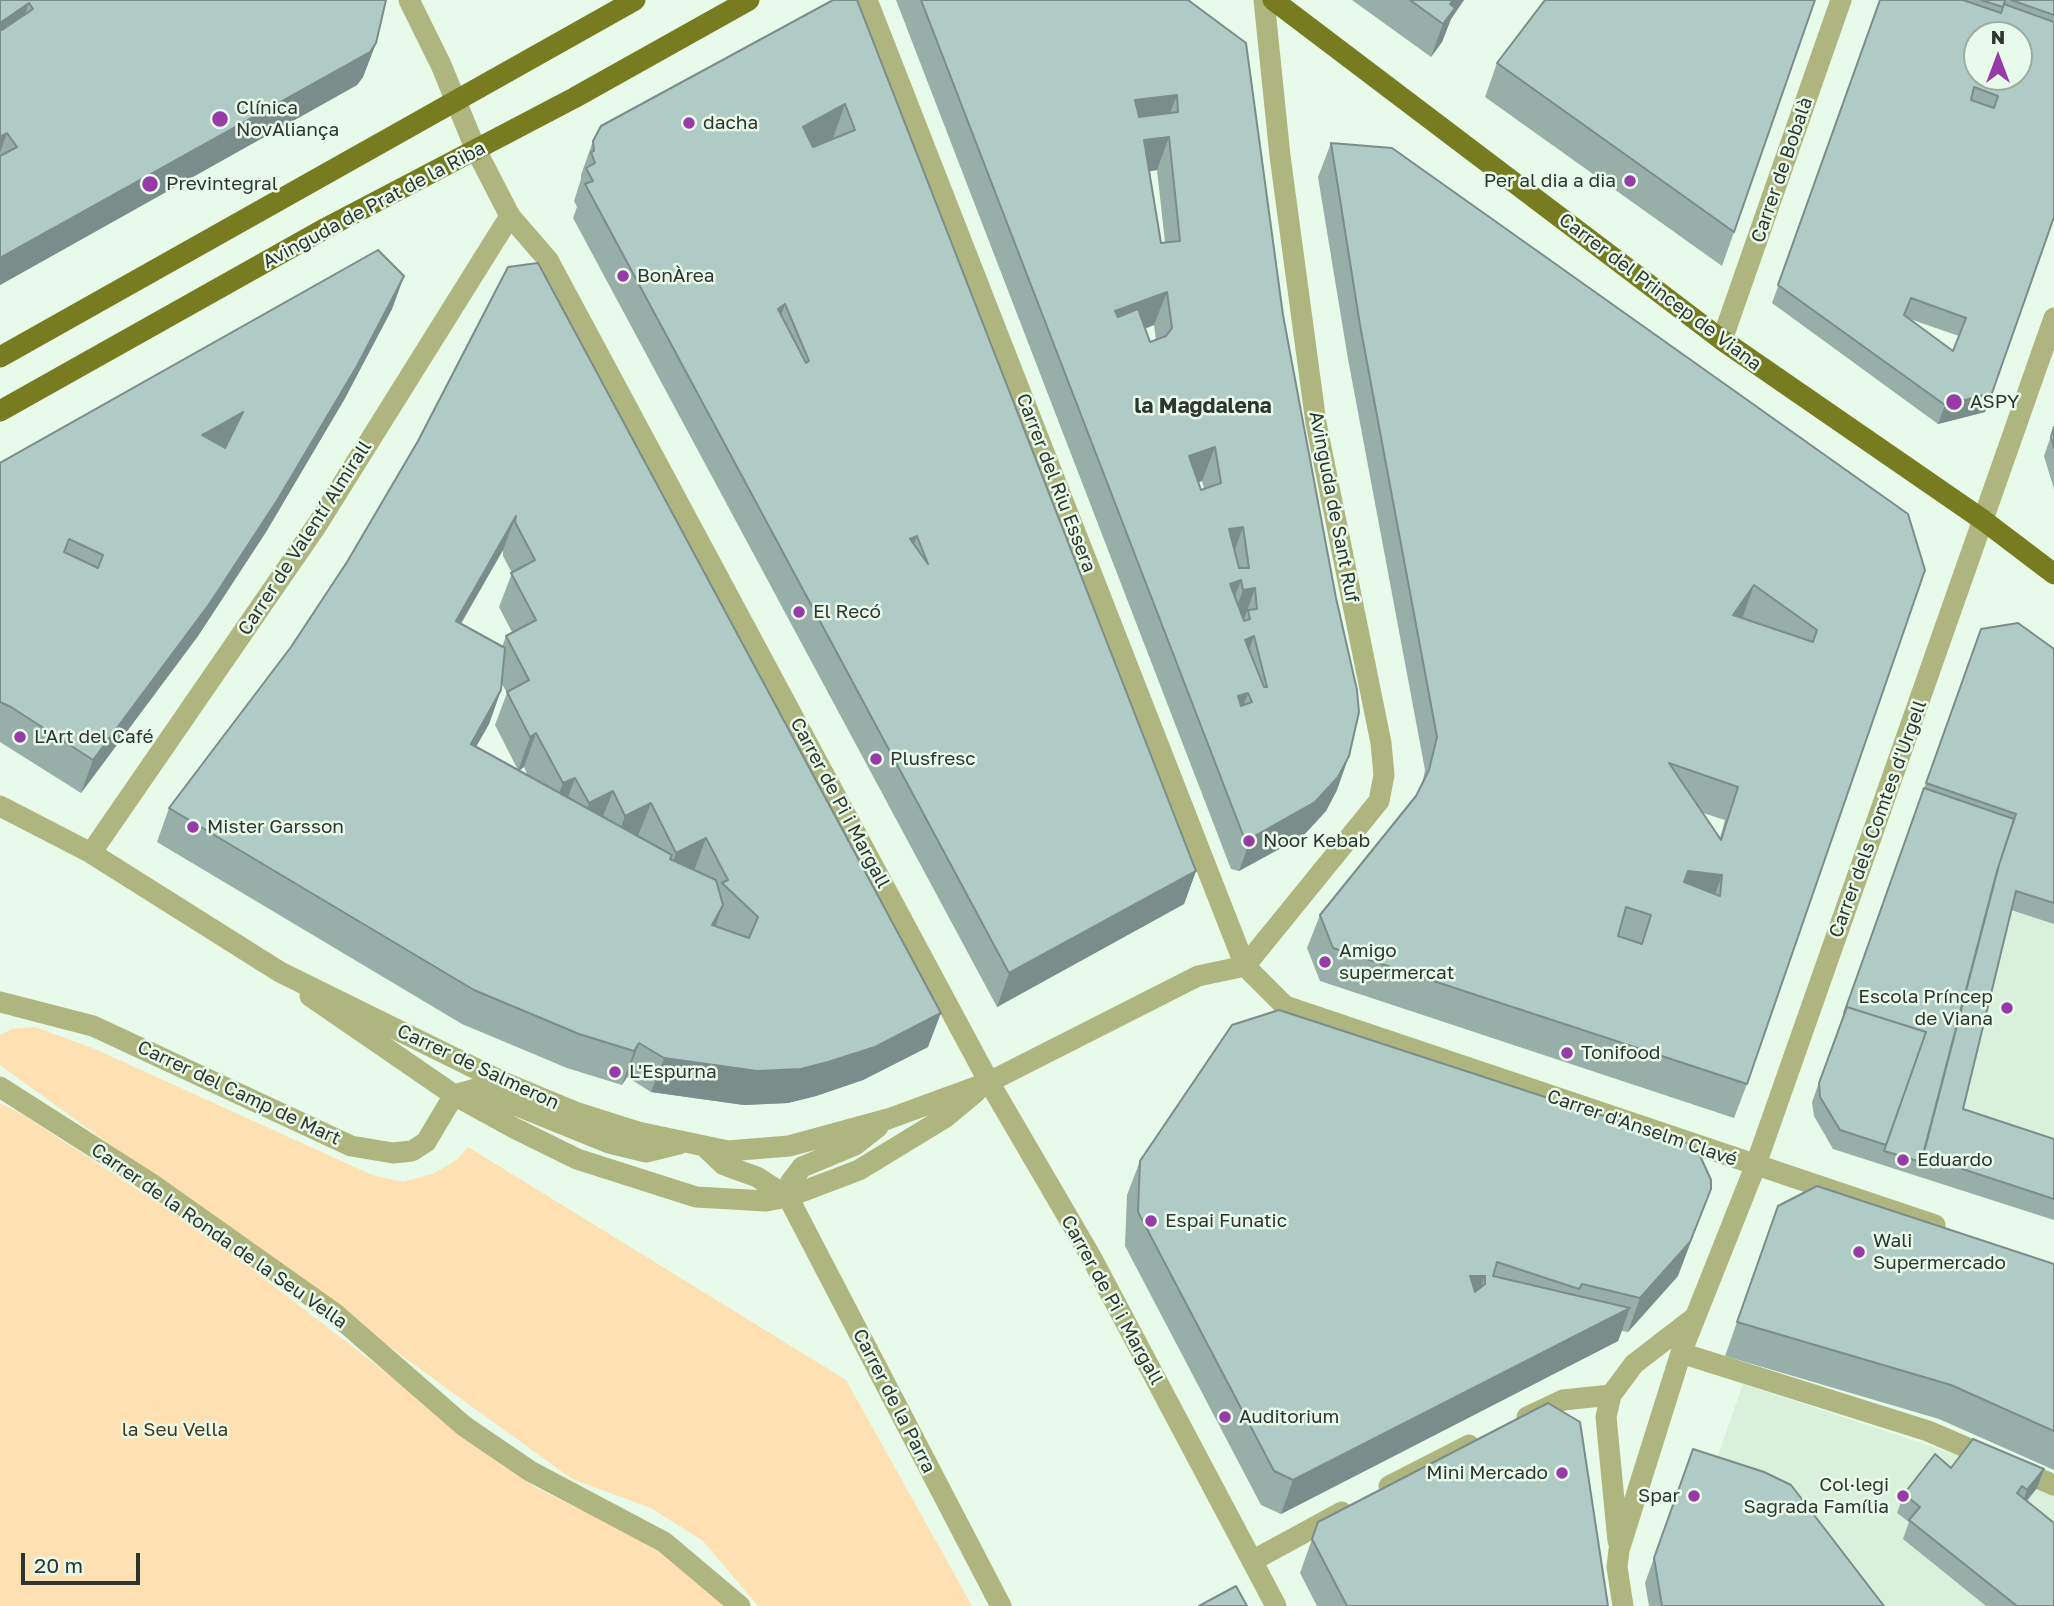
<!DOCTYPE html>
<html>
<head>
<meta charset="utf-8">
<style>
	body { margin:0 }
	#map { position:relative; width:2054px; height:1606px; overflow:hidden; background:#e8fae9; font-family:"Golos Text",sans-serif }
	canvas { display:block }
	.north { position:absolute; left:1963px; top:21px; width:70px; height:70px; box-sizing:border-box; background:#e8fae9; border:2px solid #9eab9f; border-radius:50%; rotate:0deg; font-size:19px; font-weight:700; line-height:28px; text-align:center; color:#2e352f }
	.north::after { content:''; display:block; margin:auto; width:24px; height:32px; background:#963ba7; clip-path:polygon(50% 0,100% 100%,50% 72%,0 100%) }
	.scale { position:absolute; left:21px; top:1553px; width:119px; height:32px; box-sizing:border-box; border:4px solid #2e352f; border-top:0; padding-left:9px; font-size:21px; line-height:24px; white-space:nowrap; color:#2e352f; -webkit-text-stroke:5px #e8fae9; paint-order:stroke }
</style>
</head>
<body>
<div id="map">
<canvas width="2054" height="1606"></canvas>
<div class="north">N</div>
<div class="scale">20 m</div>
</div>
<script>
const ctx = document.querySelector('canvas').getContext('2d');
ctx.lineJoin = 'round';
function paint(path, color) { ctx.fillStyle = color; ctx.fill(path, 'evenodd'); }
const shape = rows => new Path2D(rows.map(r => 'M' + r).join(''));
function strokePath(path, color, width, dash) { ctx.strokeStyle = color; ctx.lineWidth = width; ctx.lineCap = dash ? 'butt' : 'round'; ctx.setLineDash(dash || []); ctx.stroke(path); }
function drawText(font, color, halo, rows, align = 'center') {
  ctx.font = font + ' "Golos Text",sans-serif'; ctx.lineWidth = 5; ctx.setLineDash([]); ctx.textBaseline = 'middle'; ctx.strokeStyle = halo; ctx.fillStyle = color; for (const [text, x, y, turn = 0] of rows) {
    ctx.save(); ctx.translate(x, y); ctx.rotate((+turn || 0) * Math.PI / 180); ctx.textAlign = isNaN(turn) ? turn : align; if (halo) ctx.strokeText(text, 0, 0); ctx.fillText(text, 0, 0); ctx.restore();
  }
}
paint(shape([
	[2054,842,2054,1220,1916,1175,1992,884],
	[1743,1384,1966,1458,2054,1495,2054,1606,1856,1606,1709,1481]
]), '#d9f0da');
paint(shape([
	[35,1027,95,1049,372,1175,403,1182,435,1173,458,1159,468,1147,846,1380,972,1606,758,1606,703,1541,651,1508,572,1479,0,1065,0,1035,12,1029],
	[0,1103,25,1116,210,1237,535,1487,658,1549,725,1606,0,1606]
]), '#fee0b2');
strokePath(shape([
	[409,0,441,65,476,150,510,216,548,260,989,1082,1090,1255,1276,1606],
	[867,0,1245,966,1285,1006,1935,1225],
	[1722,340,1841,0],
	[0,806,91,853,280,972,503,1082,575,1112,638,1132,728,1151,789,1146,888,1119,989,1082,1198,976,1245,966],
	[91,853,317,525,510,216],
	[1245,966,1379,801,1384,775,1381,743,1316,423,1280,156,1264,0],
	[310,996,454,1095,514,1128,577,1159,696,1197,766,1201,788,1197,859,1170,946,1117,976,1092],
	[0,1002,93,1026,351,1146,393,1153,412,1151,426,1142,454,1095,476,1089,609,1143,646,1152,679,1144],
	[0,1087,152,1184,333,1312,464,1426,530,1471,664,1542,740,1606],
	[706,1148,724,1165,757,1177,788,1197,1001,1606],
	[788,1197,790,1183,802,1167,855,1145,878,1127],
	[1681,1353,1928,1431,2054,1485],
	[1527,1417,1563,1400,1611,1395],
	[1389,1486,1469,1445],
	[1618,1541,1606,1417,1611,1395,1634,1364,1695,1317],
	[1252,1561,1342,1512],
	[1623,1606,1617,1567,1619,1550,1681,1353,1755,1167,2054,318]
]), '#afb57e', 21);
strokePath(shape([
	[1273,0,1722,340,1983,520,2054,574],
	[0,357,635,0],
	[0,411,326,228,574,98,749,0]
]), '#777c20', 21);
paint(shape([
	[0,0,376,43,363,77,357,85,0,285],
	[833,0,1196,871,1184,904,997,1007,573,218,577,207,574,201,581,179,581,175,593,141],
	[896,0,1188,0,1337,790,1326,811,1303,836,1239,871,1231,869],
	[1157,170,1165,242,1161,243,1149,171],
	[1154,325,1156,340,1150,342,1145,329],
	[1202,481,1204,489,1201,490,1199,482],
	[1352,0,1464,0,1451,19,1442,42,1431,57],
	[1880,0,2054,0,2054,217,1985,412,1938,424,1772,303],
	[1907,318,1959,336,1953,351],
	[1497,63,1734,232,1722,266,1485,97],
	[1331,143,1908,514,1747,1084,1734,1118,1320,981,1307,948,1320,915,1416,796,1422,785,1425,770,1348,359,1318,177],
	[1703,813,1725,820,1720,838],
	[508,267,928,1047,863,1080,816,1096,788,1103,744,1105,651,1092,627,1077,622,1085,567,1068,462,1024,157,842,169,808,291,647,347,562,418,441],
	[503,550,503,556,512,573,499,607,512,632,506,636,502,647,461,624],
	[502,684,507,693,495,725,518,770,476,747,489,724,501,690],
	[524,767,528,776,519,771],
	[404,276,392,309,344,400,266,532,198,636,81,793,0,742,0,463],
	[2054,427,2054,489,2044,456],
	[1981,629,2054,649,2054,924,2011,910,1963,1109,2054,1139,2054,1220,1833,1149,1814,1116,1812,1102],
	[1140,1161,1678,1276,1628,1332,1622,1331,1618,1341,1281,1514,1261,1505,1125,1246,1127,1195],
	[1778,1206,2054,1264,2054,1470,1939,1419,1725,1356],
	[1693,1449,1884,1606,1649,1606,1645,1583],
	[1951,1468,2044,1469,2037,1488,2027,1501,2054,1606,1986,1606,1903,1539,1909,1522,1897,1513,1904,1494],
	[1318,1522,1608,1606,1317,1606,1300,1573]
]), '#97aea9');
paint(shape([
	[1453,0,1464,0,1451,19,1442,42,1431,57,1450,4],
	[29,3,17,36,0,48,0,23],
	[376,43,363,77,357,85,0,285,0,258],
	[1177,95,1164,129,1122,134,1135,100],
	[845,104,833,138,790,161,803,127],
	[7,133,0,153,0,137],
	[1169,137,1157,170,1132,174,1144,140],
	[404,276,392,309,344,400,266,532,198,636,81,793,93,760],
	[1167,292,1154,325,1103,344,1115,311],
	[785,304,773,338,778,309],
	[1992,393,1985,412,1938,424,1945,405],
	[243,412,231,446,190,468,202,435],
	[1215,447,1202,481,1177,490,1189,456],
	[516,516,503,550,443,654,456,621],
	[1243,527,1231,561,1229,529],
	[917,536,905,569,910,539],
	[1241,580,1229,613,1230,584],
	[1754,585,1742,619,1733,615],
	[1255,588,1243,622,1231,623,1243,590],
	[1254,636,1242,670,1245,640],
	[501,690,489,724,458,778,471,744],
	[1248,693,1236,727,1238,696],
	[536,733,524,767,518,771,530,737],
	[1349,756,1337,790,1326,811,1303,836,1239,871,1251,838],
	[575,778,563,811,550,817,563,783],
	[613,791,600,824,577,836,589,803],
	[651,803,638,836,613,849,625,816],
	[706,838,694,871,664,886,676,853],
	[1196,871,1184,904,997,1007,1009,973],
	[1688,871,1722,875,1710,909,1676,904],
	[723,905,711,939,712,925],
	[941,1013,928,1047,863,1080,816,1096,788,1103,744,1105,651,1092,664,1058],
	[639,1043,627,1077,622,1085,634,1051],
	[1711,1189,1678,1276,1628,1332,1640,1298],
	[1470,1276,1485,1276,1473,1310],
	[1630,1308,1618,1341,1281,1514,1293,1480],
	[2044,1469,2037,1488,2020,1509,2027,1490]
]), '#7b8d8a');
const building = shape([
	[0,0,386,0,376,43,370,52,0,258,0,156,17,147,7,133,0,137,0,26,2,30,33,9,29,3,0,23,0,0],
	[833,0,857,0,1196,871,1009,973,585,184,593,181,586,168,595,163,591,152,594,151,593,141,601,126,833,0],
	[845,104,855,130,813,147,803,127,845,104],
	[785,304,809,361,806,363,778,309,785,304],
	[917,536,928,564,910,539,917,536],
	[921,0,1188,0,1246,43,1283,315,1336,598,1357,690,1359,712,1349,756,1338,777,1315,802,1251,838,1243,835,921,0],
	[1177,95,1178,112,1139,117,1135,100,1177,95],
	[1169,137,1180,241,1161,243,1144,140,1169,137],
	[1167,292,1172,328,1166,336,1150,342,1138,309,1118,317,1115,311,1167,292],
	[1215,447,1221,483,1201,490,1189,456,1215,447],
	[1243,527,1249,568,1239,568,1229,529,1243,527],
	[1241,580,1243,590,1255,588,1257,609,1248,610,1250,619,1244,621,1230,584,1241,580],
	[1254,636,1267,687,1264,687,1245,640,1254,636],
	[1248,693,1252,702,1241,706,1238,696,1248,693],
	[1410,0,1453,0,1450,4,1455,8,1443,24,1410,0],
	[1545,0,1815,0,1734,232,1497,63,1545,0],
	[1880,0,1963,0,2001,13,2004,4,2054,22,2054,217,1992,393,1945,405,1778,285,1880,0],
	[1977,35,2019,35,2019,77,1977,77,1977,35],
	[1974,87,1998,96,1994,108,1971,100,1974,87],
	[1911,298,1966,318,1953,351,1904,315,1911,298],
	[1981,0,2005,0,2003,7,1981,0],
	[2011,0,2054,0,2054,15,2011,0],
	[1331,143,1392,148,1908,514,1925,570,1747,1084,1333,948,1320,915,1416,796,1429,770,1437,737,1360,325,1331,143],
	[1754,585,1817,630,1813,642,1733,615,1754,585],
	[1669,763,1738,787,1721,840,1669,763],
	[1688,871,1722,875,1720,896,1684,882,1688,871],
	[1626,907,1651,915,1642,944,1618,936,1626,907],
	[378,250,404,276,357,366,278,499,210,603,93,760,11,707,0,702,0,463,378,250],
	[243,412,225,448,202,435,206,433,243,412],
	[69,539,103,555,98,568,64,552,69,539],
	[538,263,941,1013,875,1047,828,1062,801,1069,757,1071,664,1058,639,1043,634,1051,579,1034,474,990,169,808,291,647,347,562,418,441,508,267,538,263],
	[516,516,515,522,535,560,511,573,536,620,506,636,529,680,507,692,530,737,536,733,563,783,575,778,589,803,613,791,625,816,651,803,676,853,706,838,728,880,722,883,758,917,749,938,712,925,723,905,716,880,670,859,672,855,471,744,501,690,505,648,456,621,516,516],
	[2054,427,2054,448,2051,437,2054,427],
	[2018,623,2054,649,2054,903,2016,891,1963,1109,2054,1139,2054,1199,1923,1156,1999,865,2016,814,1926,783,1981,629,2018,623],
	[1924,788,2014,819,1997,871,1921,1162,1884,1151,1926,1032,1847,1007,1844,1013,1924,788],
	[1847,1007,1926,1032,1886,1145,1840,1130,1820,1097,1819,1083,1847,1007],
	[1279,1010,1692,1145,1697,1149,1711,1180,1711,1189,1690,1242,1640,1298,1582,1284,1579,1289,1497,1262,1493,1276,1630,1308,1293,1480,1274,1471,1138,1212,1140,1161,1232,1025,1279,1010],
	[1470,1276,1485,1276,1485,1284,1475,1292,1470,1276],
	[1817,1186,2054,1264,2054,1431,1951,1385,1737,1322,1778,1206,1817,1186],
	[1548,1403,1580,1422,1608,1606,1347,1606,1312,1539,1318,1522,1548,1403],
	[1973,1439,2044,1469,2027,1490,2022,1486,2017,1493,2054,1523,2054,1606,2017,1606,1909,1520,1920,1507,1904,1494,1935,1454,1951,1468,1973,1439],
	[1693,1449,1764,1472,1791,1485,1884,1606,1662,1606,1654,1558,1693,1449],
	[1236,1586,1247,1606,1199,1606,1236,1586]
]);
paint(building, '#b0cac5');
strokePath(building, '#7b8d8a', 2);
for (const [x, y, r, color] of [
	[220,119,9,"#963ba7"],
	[689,123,7,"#963ba7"],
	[1630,181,7,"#963ba7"],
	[150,184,9,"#963ba7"],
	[623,276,7,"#963ba7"],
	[1954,402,9,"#963ba7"],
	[799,612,7,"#963ba7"],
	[20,737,7,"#963ba7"],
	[876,759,7,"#963ba7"],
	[193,827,7,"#963ba7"],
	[1249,841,7,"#963ba7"],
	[1325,962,7,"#963ba7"],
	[2007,1008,7,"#963ba7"],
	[1567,1053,7,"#963ba7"],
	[615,1072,7,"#963ba7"],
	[1903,1160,7,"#963ba7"],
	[1151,1221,7,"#963ba7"],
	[1859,1252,7,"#963ba7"],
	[1225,1417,7,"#963ba7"],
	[1562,1473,7,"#963ba7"],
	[1694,1496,7,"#963ba7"],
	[1903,1496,7,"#963ba7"]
]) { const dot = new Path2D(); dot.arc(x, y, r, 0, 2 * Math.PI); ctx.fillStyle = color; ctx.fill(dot); strokePath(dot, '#e8fae9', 2.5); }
drawText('19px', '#2e352f', '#e8fae9', [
	["Clínica",236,108],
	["NovAliança",236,130],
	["dacha",703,123],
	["Per al dia a dia",1616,181,"right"],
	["Previntegral",166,184],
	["BonÀrea",637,276],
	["ASPY",1970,402],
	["El Recó",813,612],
	["L'Art del Café",34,737],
	["Plusfresc",890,759],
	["Mister Garsson",207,827],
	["Noor Kebab",1263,841],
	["Amigo",1339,951],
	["supermercat",1339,973],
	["Escola Príncep",1993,997,"right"],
	["de Viana",1993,1019,"right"],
	["Tonifood",1581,1053],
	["L'Espurna",629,1072],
	["Eduardo",1917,1160],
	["Espai Funatic",1165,1221],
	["Wali",1873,1241],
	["Supermercado",1873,1263],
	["Auditorium",1239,1417],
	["Mini Mercado",1548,1473,"right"],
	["Col·legi",1889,1485,"right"],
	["Sagrada Família",1889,1507,"right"],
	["Spar",1680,1496,"right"]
], 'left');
drawText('19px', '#2e352f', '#e8fae9', [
	["Carrer de Bobalà",1782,170,-71],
	["Avinguda de Prat de la Riba",374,205,-28],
	["Carrer del Princep de Viana",1660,292,37],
	["Carrer del Riu Essera",1056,483,69],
	["Avinguda de Sant Ruf",1334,507,79],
	["Carrer de Valentí Almirall",305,538,-57],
	["Carrer de Pi i Margall",840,803,62],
	["Carrer dels Comtes d'Urgell",1878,819,-70],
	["Carrer de Salmeron",478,1067,25],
	["Carrer del Camp de Mart",239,1093,25],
	["Carrer d'Anselm Clavé",1642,1128,19],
	["Carrer de la Ronda de la Seu Vella",219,1236,35],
	["Carrer de Pi i Margall",1112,1300,61],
	["Carrer de la Parra",894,1401,63]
]);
drawText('19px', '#483515', '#e8fae9', [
	["la Seu Vella",175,1430]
]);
drawText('bold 21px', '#2e352f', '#e8fae9', [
	["la Magdalena",1203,406]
]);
</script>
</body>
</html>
